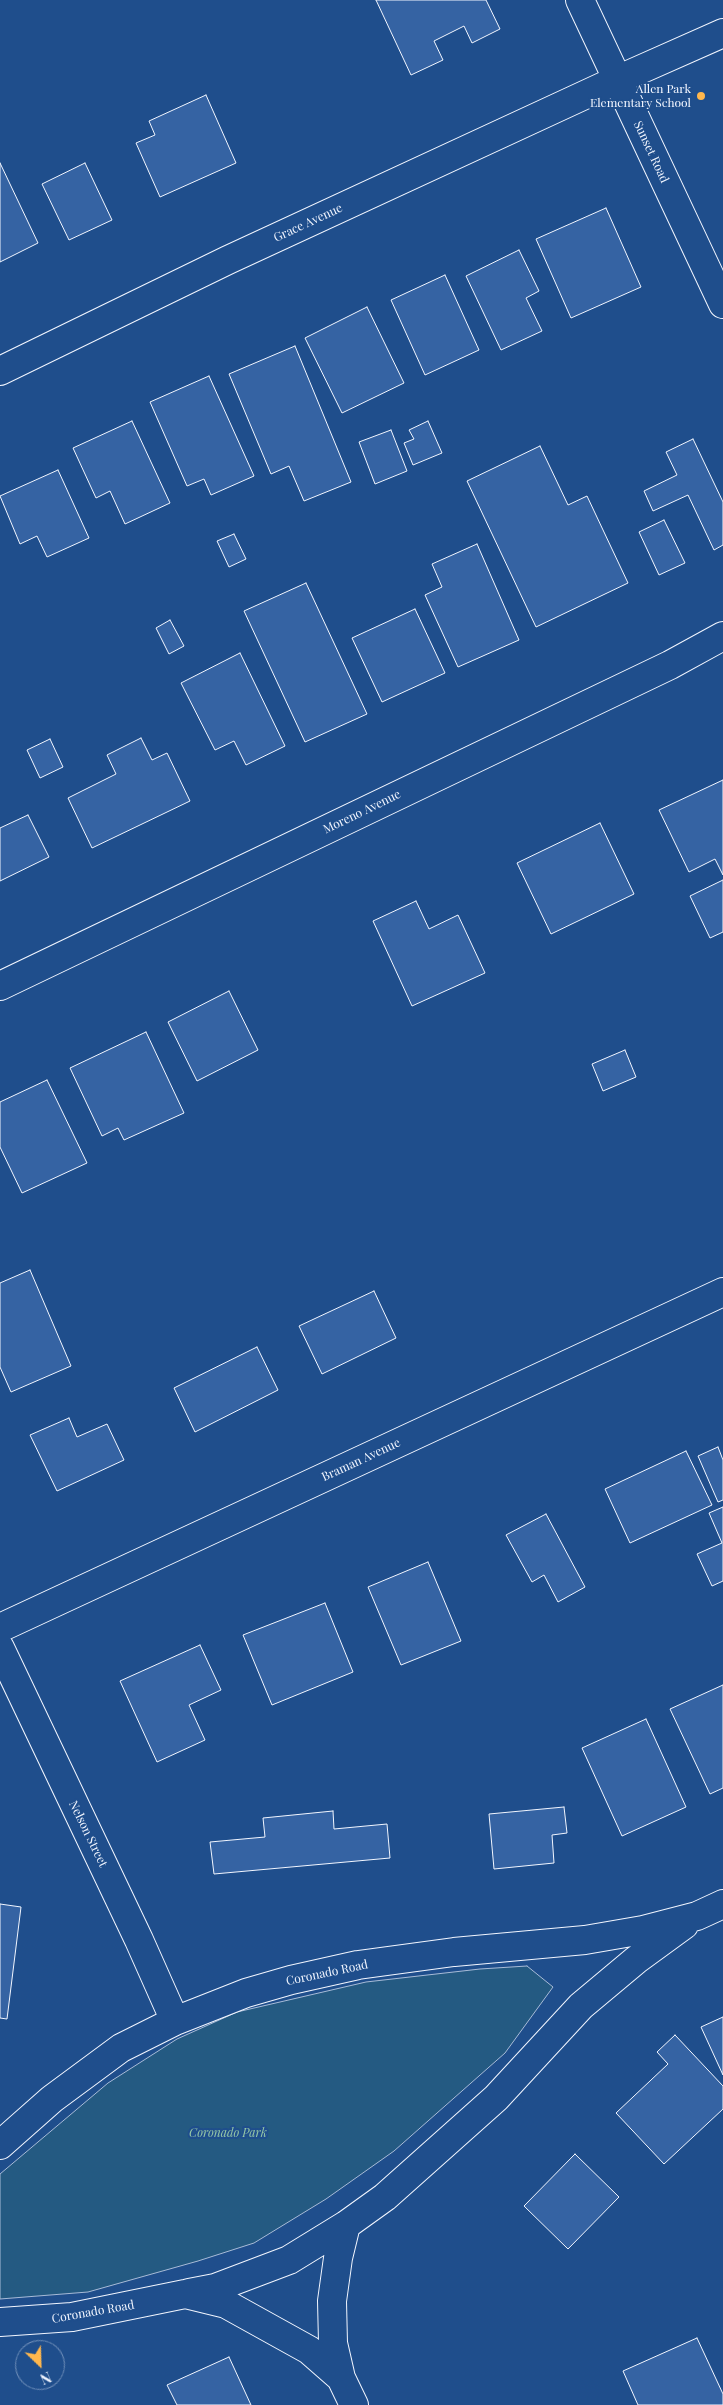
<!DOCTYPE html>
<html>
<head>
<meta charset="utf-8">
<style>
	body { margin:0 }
	#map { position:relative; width:723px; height:2405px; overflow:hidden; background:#1f4e8c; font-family:"Playfair Display",serif }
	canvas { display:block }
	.north { position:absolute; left:15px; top:2340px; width:50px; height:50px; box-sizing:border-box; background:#1f4e8c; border:1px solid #7391ba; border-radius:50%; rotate:156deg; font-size:14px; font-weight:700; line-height:20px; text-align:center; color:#f2f6ff }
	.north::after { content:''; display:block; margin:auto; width:18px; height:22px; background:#ffb74d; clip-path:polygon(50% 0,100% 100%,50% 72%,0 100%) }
</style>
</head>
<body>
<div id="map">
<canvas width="723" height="2405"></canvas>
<div class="north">N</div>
</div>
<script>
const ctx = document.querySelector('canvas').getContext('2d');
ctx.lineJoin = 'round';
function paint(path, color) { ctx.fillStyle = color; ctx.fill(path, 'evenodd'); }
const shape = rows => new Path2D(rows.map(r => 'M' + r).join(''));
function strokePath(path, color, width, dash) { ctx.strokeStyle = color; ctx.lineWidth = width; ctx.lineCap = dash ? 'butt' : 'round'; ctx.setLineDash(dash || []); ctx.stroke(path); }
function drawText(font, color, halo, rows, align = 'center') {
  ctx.font = font + ' "Playfair Display",serif'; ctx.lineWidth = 4; ctx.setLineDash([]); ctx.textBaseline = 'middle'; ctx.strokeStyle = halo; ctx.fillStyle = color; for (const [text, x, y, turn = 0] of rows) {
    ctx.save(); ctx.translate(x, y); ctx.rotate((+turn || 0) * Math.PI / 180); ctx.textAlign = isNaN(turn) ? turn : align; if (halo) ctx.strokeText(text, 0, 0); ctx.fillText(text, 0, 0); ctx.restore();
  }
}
const green = shape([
	[527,1966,553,1987,505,2053,394,2151,326,2199,254,2243,198,2261,88,2292,0,2299,0,2174,108,2083,177,2039,237,2012,366,1982,480,1969,527,1966]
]);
paint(green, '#245a82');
strokePath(green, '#a8bbd7', 1);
const building = shape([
	[376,0,486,0,500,29,472,43,464,26,434,41,443,60,411,75,376,0],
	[206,95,236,163,160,197,136,143,155,135,149,121,206,95],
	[0,163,38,243,0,262,0,163],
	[85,163,112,220,69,240,42,184,85,163],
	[606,208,641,287,571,318,536,239,606,208],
	[519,250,539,291,526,298,542,331,501,350,466,276,519,250],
	[445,275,479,350,425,375,391,300,445,275],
	[367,307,404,383,342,413,305,338,367,307],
	[295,346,351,482,304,501,289,466,271,474,229,374,295,346],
	[209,376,254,476,211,495,204,479,187,486,150,402,209,376],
	[132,421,170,503,125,524,110,491,96,498,73,448,132,421],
	[428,421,442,453,413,465,404,443,414,439,409,430,428,421],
	[391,430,407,471,375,484,359,442,391,430],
	[693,439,723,502,723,545,714,550,688,495,653,511,644,491,677,475,666,452,693,439],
	[540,446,568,505,587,496,628,583,536,627,467,481,540,446],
	[58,470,89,538,47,557,37,536,20,544,0,496,58,470],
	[664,520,685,563,659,575,639,532,664,520],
	[234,534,246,559,229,567,217,541,234,534],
	[477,544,519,640,458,667,425,595,442,587,432,564,477,544],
	[306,583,367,714,305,742,244,611,306,583],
	[415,609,445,673,382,702,352,638,415,609],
	[170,620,184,646,169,654,156,628,170,620],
	[240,653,285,746,246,765,234,741,215,750,181,683,240,653],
	[141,738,152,760,167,753,190,801,92,848,68,798,116,774,107,755,141,738],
	[50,739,63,767,40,778,27,750,50,739],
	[723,780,723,875,715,859,689,872,659,810,723,780],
	[28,815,49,857,0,881,0,828,28,815],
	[600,823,634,894,551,934,517,863,600,823],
	[723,880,723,932,710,938,690,896,723,880],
	[416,901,429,929,458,915,485,973,412,1006,373,921,416,901],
	[229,991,258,1050,197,1081,168,1022,229,991],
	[146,1032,184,1113,124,1140,118,1128,102,1136,70,1068,146,1032],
	[625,1050,636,1077,603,1091,592,1064,625,1050],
	[47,1080,87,1163,22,1193,0,1147,0,1102,47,1080],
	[30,1270,71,1366,11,1392,0,1367,0,1283,30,1270],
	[374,1291,396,1338,322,1374,299,1326,374,1291],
	[257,1347,278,1390,195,1432,174,1388,257,1347],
	[69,1418,77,1437,107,1424,124,1460,57,1491,30,1435,69,1418],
	[718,1447,723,1460,723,1500,718,1502,698,1456,718,1447],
	[686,1451,712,1505,630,1543,605,1489,686,1451],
	[723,1507,723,1581,712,1586,697,1554,722,1543,709,1513,723,1507],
	[546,1514,585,1587,558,1602,544,1575,532,1582,506,1535,546,1514],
	[428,1562,461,1641,401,1665,368,1587,428,1562],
	[325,1603,353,1672,272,1705,243,1635,325,1603],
	[200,1645,221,1690,189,1705,205,1740,157,1762,120,1681,200,1645],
	[723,1685,723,1788,710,1794,670,1709,723,1685],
	[646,1719,686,1807,622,1836,582,1748,646,1719],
	[564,1807,567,1833,552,1835,554,1863,494,1869,489,1814,564,1807],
	[333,1811,334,1829,387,1824,390,1858,214,1874,210,1842,265,1837,263,1818,333,1811],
	[0,1904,21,1907,7,2019,0,2018,0,1904],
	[723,2017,723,2075,701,2027,723,2017],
	[675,2035,723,2086,723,2109,664,2164,616,2113,668,2064,657,2052,675,2035],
	[575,2154,619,2197,568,2249,524,2206,575,2154],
	[697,2338,723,2394,723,2405,638,2405,623,2371,697,2338],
	[229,2357,251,2405,177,2405,167,2385,229,2357]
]);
paint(building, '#3563a3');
strokePath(building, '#f2f6ff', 1);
const minor = shape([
	[580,0,723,304],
	[0,371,228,260,617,80,723,33],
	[0,986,670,665,723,636],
	[0,1628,723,1292],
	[0,1648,139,1940,175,2021],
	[0,2145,52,2099,121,2048,175,2021,246,1993,291,1980,358,1965,454,1952,585,1940,643,1930,697,1916,723,1904],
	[189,2293,215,2288,289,2260,346,2225],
	[0,2322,72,2317,185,2294,226,2304,309,2350,341,2378],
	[354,2405,341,2378,333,2343,332,2301,338,2258,346,2225,385,2197,496,2098,581,2006,636,1960,684,1925]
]);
strokePath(minor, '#f2f6ff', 30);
strokePath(minor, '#1f4e8c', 28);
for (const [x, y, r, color] of [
	[701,96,5,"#ffb74d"]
]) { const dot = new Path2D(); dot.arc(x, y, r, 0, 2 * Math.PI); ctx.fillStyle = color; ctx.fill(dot); strokePath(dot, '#1f4e8c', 2); }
drawText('12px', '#f2f6ff', '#1f4e8c', [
	["Allen Park",691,89],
	["Elementary School",691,103]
], 'right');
drawText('12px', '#f2f6ff', '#1f4e8c', [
	["Sunset Road",651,152,65],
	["Grace Avenue",308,223,-25],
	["Moreno Avenue",362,812,-26],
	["Braman Avenue",361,1460,-25],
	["Nelson Street",88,1834,64],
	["Coronado Road",327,1973,-12],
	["Coronado Road",93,2312,-10]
]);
drawText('italic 12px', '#97c8a6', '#1f4e8c', [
	["Coronado Park",228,2133]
]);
</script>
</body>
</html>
